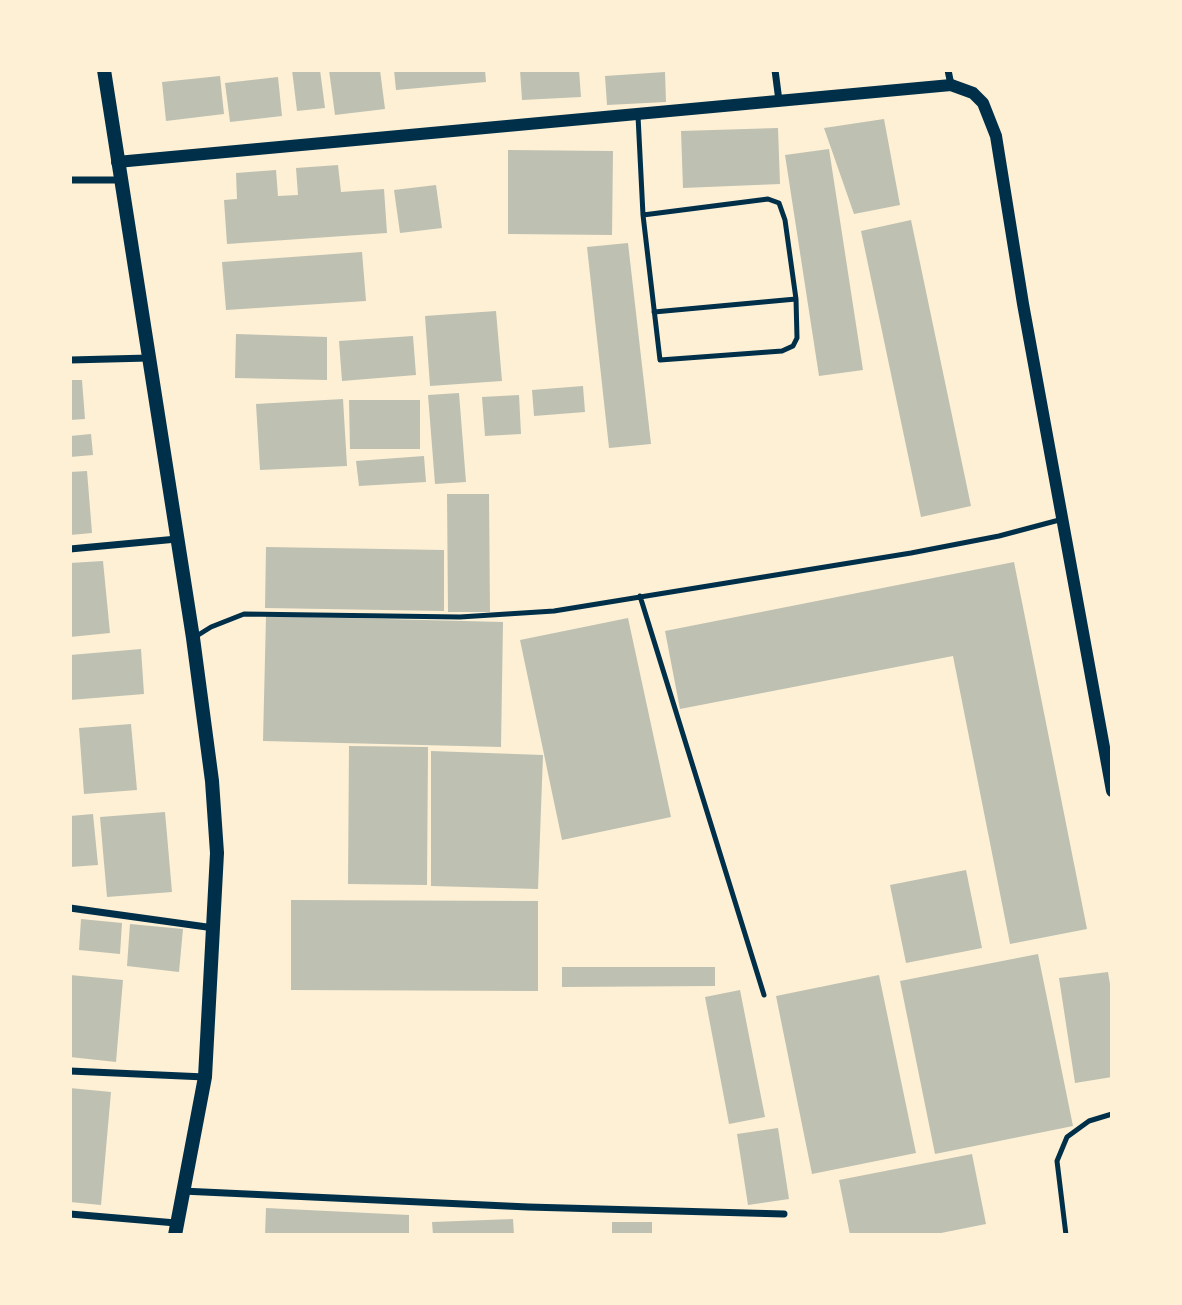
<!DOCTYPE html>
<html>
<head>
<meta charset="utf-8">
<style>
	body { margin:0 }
	#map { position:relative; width:1182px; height:1305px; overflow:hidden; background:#fdf0d5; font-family:Cabin,sans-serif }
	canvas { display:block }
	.frame { position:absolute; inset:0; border:72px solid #fdf0d5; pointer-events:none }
</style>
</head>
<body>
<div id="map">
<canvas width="1182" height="1305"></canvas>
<div class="frame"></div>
</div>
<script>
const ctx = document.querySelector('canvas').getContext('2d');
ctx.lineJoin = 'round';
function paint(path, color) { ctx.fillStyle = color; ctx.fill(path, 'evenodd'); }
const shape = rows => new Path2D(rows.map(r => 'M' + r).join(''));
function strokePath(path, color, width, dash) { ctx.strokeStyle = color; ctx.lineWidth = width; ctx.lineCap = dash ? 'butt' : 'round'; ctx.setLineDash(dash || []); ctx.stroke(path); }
paint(shape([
	[292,70,320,70,325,108,297,111],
	[329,70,380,70,385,109,335,115],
	[394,70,485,70,486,82,396,90],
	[520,70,579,70,581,97,522,100],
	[665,72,666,102,607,105,605,76],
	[220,76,224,114,166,121,162,82],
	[278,77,282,116,230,122,225,83],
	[884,119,900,205,854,214,824,128],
	[778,128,780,184,683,188,681,131],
	[829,149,863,370,819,376,785,155],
	[508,150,613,151,612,235,508,234],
	[338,165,341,192,384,189,387,233,227,244,224,200,237,199,236,173,276,170,278,196,298,195,296,168],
	[436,185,442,228,400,233,394,190],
	[911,220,971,506,921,517,861,231],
	[628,243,651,444,609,448,587,247],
	[362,252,366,301,226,310,222,262],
	[496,311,502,381,430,386,425,316],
	[236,334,327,337,327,380,235,378],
	[413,336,416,375,342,381,339,341],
	[70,380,82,380,85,419,70,420],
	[583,386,585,412,534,416,532,390],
	[459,393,466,482,435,484,428,395],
	[519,395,521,434,485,436,482,397],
	[343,399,347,466,260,470,256,404],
	[349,400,420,400,420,449,350,449],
	[91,434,93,455,70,457,70,436],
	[424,456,426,482,359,486,356,461],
	[87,471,92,533,70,535,70,472],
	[447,494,489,494,490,612,448,612],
	[266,547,444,550,444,611,265,608],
	[103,561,110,633,70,637,70,563],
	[1014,562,1087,929,1010,944,953,656,680,709,665,631],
	[266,616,503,622,501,747,263,741],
	[628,618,671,817,562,840,520,640],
	[141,649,144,694,70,700,70,655],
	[131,724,137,790,84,794,79,728],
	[349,746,428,747,427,885,348,884],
	[431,751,543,755,538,889,431,886],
	[165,812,172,892,107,897,100,817],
	[93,814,98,865,70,867,70,816],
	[966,870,982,948,906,963,890,885],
	[291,900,538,901,538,991,291,990],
	[81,919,122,923,120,954,79,950],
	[130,924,183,929,179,972,127,966],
	[1038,954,1073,1126,935,1154,900,981],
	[562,967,715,967,715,986,562,987],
	[1108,972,1112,996,1112,1077,1075,1083,1059,978],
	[70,975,123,980,116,1062,70,1057],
	[879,975,916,1153,812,1174,776,996],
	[740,990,765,1117,729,1124,705,997],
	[70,1088,111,1092,101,1205,70,1202],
	[778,1128,789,1199,748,1205,737,1134],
	[972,1154,986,1224,931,1235,850,1235,839,1180],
	[266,1208,409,1215,409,1235,265,1235],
	[513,1219,514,1235,433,1235,432,1222],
	[612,1222,652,1222,652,1235,612,1235]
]), '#bec0b2');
strokePath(shape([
	[638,116,643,215,660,360,782,351,793,346,797,338,796,299,785,220,779,203,768,199,643,215],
	[654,312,796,299],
	[640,596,764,995],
	[195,637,211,627,244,614,460,617,554,611,911,553,999,536,1063,519],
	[1066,1235,1057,1161,1067,1137,1089,1121,1112,1114]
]), '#003049', 5);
strokePath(shape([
	[775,70,779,101],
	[948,70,951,85],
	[70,180,120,180],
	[70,360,149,358],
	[70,549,177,539],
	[70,908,214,928],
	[70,1071,205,1077],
	[182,1191,528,1207,784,1214],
	[70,1214,176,1223]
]), '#003049', 7);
strokePath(shape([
	[117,162,951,85,973,93,983,103,996,136,1023,304,1112,791]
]), '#003049', 12);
strokePath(shape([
	[104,70,193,638,212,781,217,853,205,1077,175,1235]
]), '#003049', 14);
</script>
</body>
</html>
